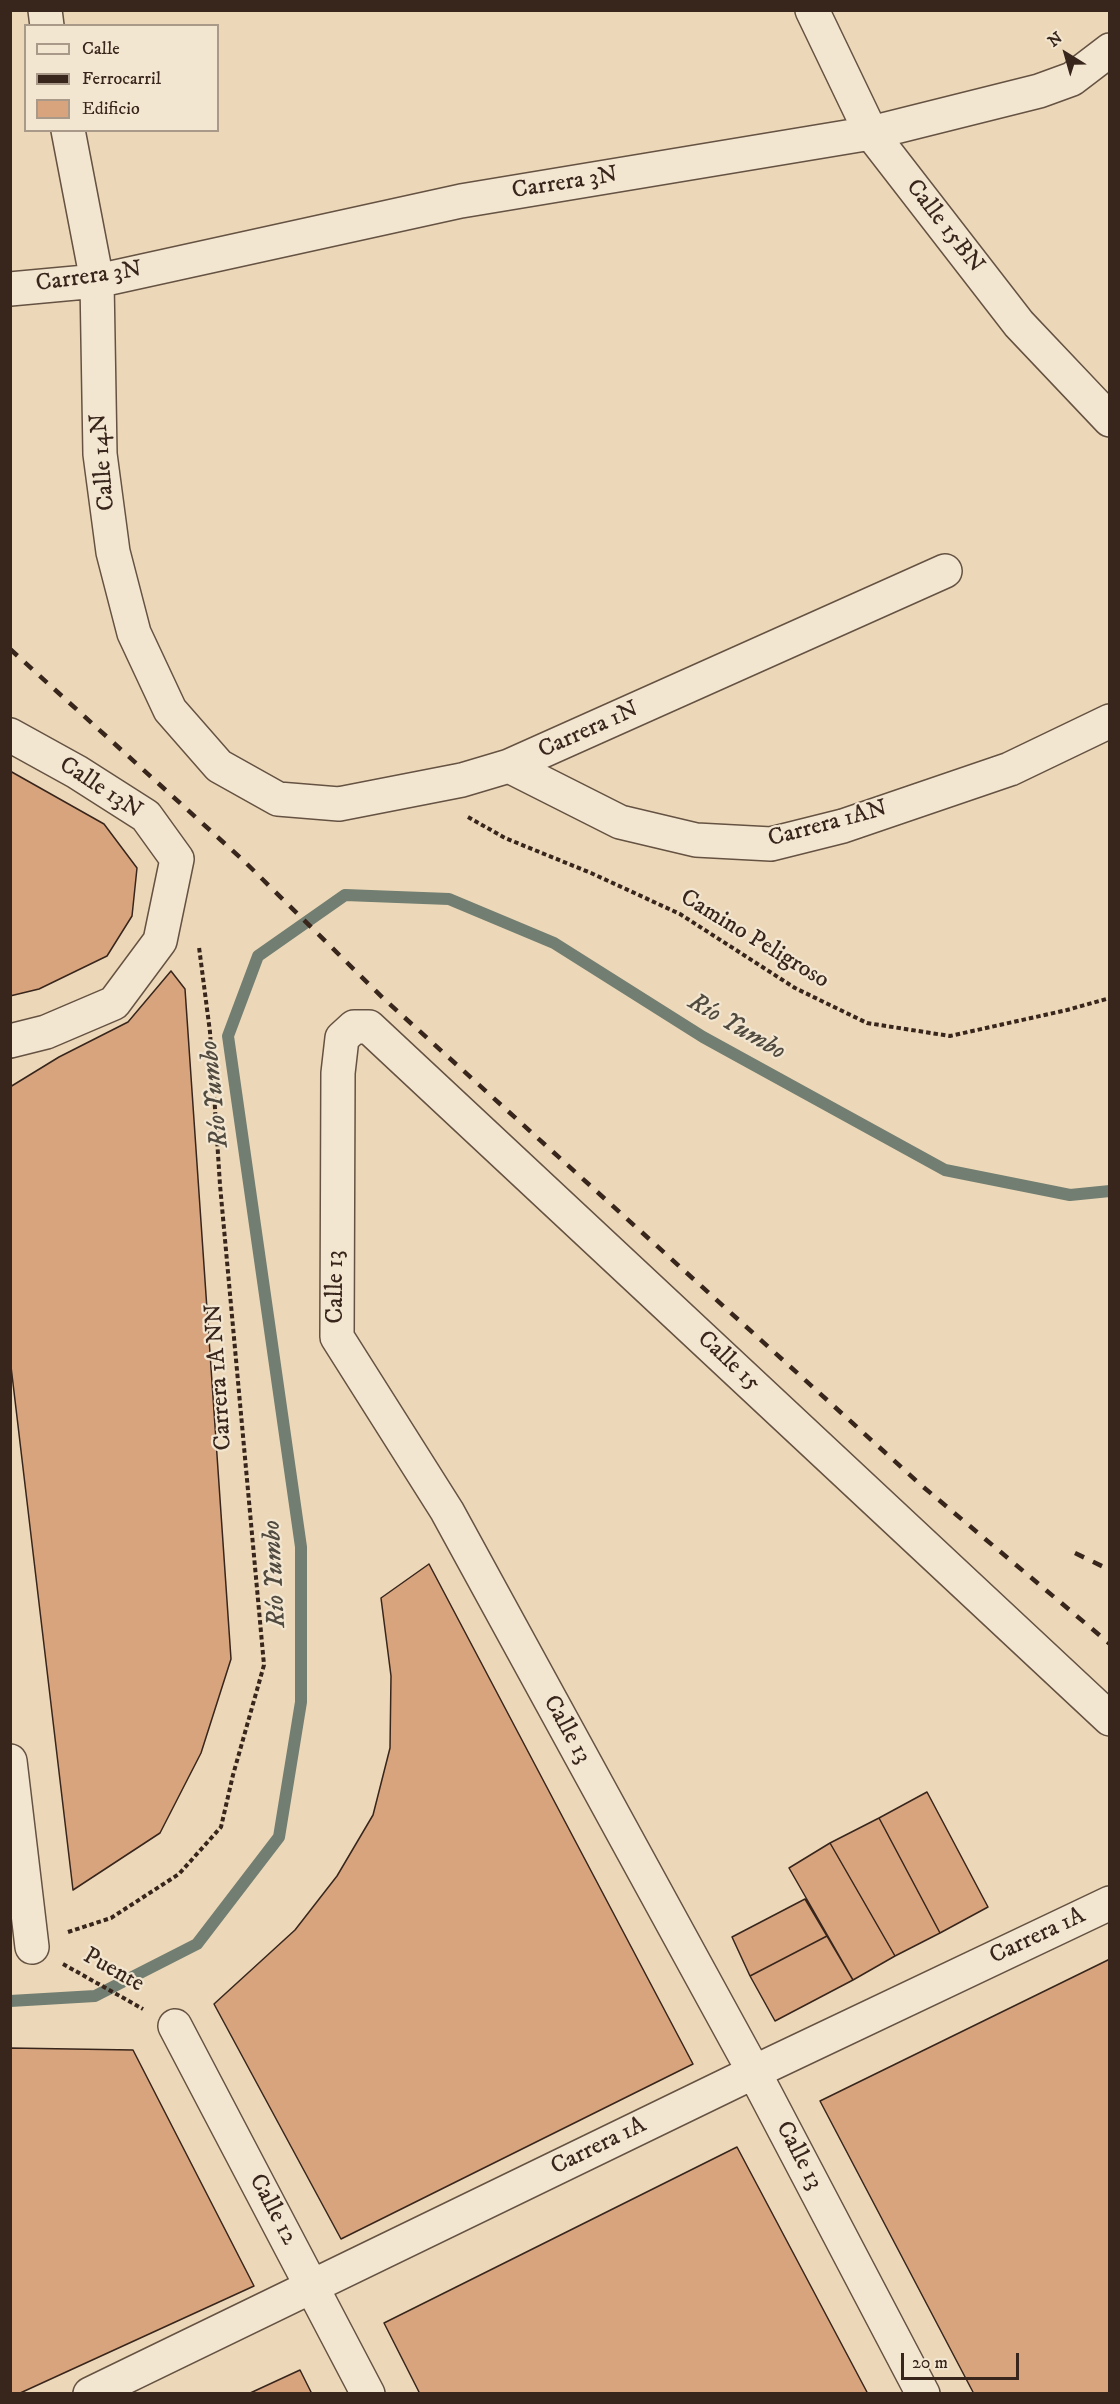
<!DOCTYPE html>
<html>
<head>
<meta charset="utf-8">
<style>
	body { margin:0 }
	#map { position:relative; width:1120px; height:2404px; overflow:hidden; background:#ecd8b8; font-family:"IM FELL DW Pica",serif }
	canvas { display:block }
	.frame { position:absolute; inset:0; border:12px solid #38251b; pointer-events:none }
	.legend { position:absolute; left:24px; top:24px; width:195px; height:108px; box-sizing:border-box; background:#f3e6d1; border:2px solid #a89988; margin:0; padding:8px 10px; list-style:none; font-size:18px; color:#38251b }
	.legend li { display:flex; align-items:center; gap:12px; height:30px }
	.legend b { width:30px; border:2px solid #a89988 }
	.north { position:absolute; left:1036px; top:24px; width:60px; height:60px; -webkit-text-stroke:4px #f3e6d1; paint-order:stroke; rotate:323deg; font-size:16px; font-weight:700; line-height:24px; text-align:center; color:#38251b }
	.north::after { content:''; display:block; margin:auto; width:21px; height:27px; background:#38251b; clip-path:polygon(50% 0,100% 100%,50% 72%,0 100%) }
	.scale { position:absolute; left:901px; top:2353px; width:118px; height:27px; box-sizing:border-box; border:3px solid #38251b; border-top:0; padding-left:8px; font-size:18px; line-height:21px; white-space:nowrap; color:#38251b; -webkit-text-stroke:4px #f3e6d1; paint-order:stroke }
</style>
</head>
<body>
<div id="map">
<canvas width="1120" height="2404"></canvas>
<div class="frame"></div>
<ul class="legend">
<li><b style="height:8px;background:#f3e6d1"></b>Calle</li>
<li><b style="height:8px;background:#38251b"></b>Ferrocarril</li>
<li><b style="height:16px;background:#d7a47e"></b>Edificio</li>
</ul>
<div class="north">N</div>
<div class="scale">20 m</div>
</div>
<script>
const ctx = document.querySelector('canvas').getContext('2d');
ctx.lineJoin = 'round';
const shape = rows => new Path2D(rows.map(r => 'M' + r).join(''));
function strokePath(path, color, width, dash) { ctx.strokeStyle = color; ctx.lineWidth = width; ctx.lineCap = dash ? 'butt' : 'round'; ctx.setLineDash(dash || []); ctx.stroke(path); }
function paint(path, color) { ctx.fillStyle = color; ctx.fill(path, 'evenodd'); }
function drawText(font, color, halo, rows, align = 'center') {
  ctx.font = font + ' "IM FELL DW Pica",serif'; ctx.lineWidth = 4.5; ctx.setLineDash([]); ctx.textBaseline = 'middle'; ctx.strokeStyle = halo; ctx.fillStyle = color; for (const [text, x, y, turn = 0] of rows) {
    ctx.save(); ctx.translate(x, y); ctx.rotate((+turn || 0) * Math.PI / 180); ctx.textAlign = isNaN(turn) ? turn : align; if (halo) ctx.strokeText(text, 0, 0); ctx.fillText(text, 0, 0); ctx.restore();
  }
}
strokePath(shape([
	[10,2001,95,1996,197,1944,279,1837,301,1702,301,1547,228,1036,258,956,345,895,449,899,554,943,703,1037,945,1170,1070,1195,1110,1191]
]), '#727e71', 12);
const building = shape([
	[10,771,104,824,137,868,132,916,107,956,39,989,10,996,10,771],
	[171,971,185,989,231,1659,201,1753,160,1833,73,1890,10,1358,10,1087,59,1057,128,1022,171,971],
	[429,1564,693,2064,341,2239,214,2004,295,1930,337,1876,373,1815,390,1748,391,1676,381,1598,429,1564],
	[927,1792,988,1907,940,1933,879,1818,927,1792],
	[879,1818,940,1933,895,1956,830,1843,879,1818],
	[830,1843,895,1956,853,1980,789,1868,830,1843],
	[805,1899,827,1936,750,1976,732,1937,805,1899],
	[827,1936,853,1980,775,2021,750,1976,827,1936],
	[1110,1959,1110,2394,974,2394,820,2101,1110,1959],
	[10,2048,133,2050,254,2286,18,2394,10,2394,10,2048],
	[737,2147,868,2394,420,2394,384,2323,737,2147],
	[300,2370,312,2394,248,2394,300,2370]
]);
paint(building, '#d7a47e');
strokePath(building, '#38251b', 1.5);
const minor = shape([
	[45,10,47,26],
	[812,10,871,133,1019,324,1110,420],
	[68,130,97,281,100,454,113,552,134,633,170,710,219,766,278,799,339,804,462,780,509,766,945,571],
	[10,289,97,281,461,201,871,133,1039,91,1072,79,1110,50],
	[10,735,77,772,146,816,177,859,160,941,114,1003,46,1032,10,1041],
	[509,766,620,822,696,840,771,844,843,826,1010,769,1110,721],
	[10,1761,32,1947],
	[175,2026,368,2394],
	[90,2394,754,2072,1110,1903],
	[923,2394,754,2072,447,1511,337,1337,338,1073,342,1038,354,1027,369,1027,1110,1719]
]);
strokePath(minor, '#655242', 36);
strokePath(shape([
	[468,817,505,838,591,873,680,914,795,988,867,1023,950,1036,1067,1010,1110,998],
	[68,1932,111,1918,179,1874,221,1827,233,1775,264,1665,220,1185,210,1032,199,947],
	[63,1964,143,2009]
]), '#38251b', 4, [4.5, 3]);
strokePath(minor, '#f3e6d1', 33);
strokePath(shape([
	[10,649,244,861,383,998,921,1485,1110,1644],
	[1075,1553,1110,1570]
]), '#38251b', 4.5, [10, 10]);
drawText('24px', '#38251b', '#f3e6d1', [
	["Carrera 3N",565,184,-9],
	["Calle 15BN",944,227,52],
	["Carrera 3N",89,278,-8],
	["Calle 14N",104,462,-95],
	["Carrera 1N",589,731,-24],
	["Calle 13N",100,789,33],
	["Carrera 1AN",828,825,-15],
	["Camino Peligroso",754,940,31],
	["Calle 13",337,1287,-90],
	["Calle 15",728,1362,43],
	["Carrera 1A NN",220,1377,-94],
	["Calle 13",566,1730,61],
	["Carrera 1A",1038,1937,-25],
	["Puente",113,1971,29],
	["Carrera 1A",599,2147,-26],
	["Calle 13",798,2156,62],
	["Calle 12",272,2210,62]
]);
drawText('italic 26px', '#504a3f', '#f3e6d1', [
	["Río Yumbo",736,1028,30],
	["Río Yumbo",216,1094,-96],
	["Río Yumbo",276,1574,-93]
]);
</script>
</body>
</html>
